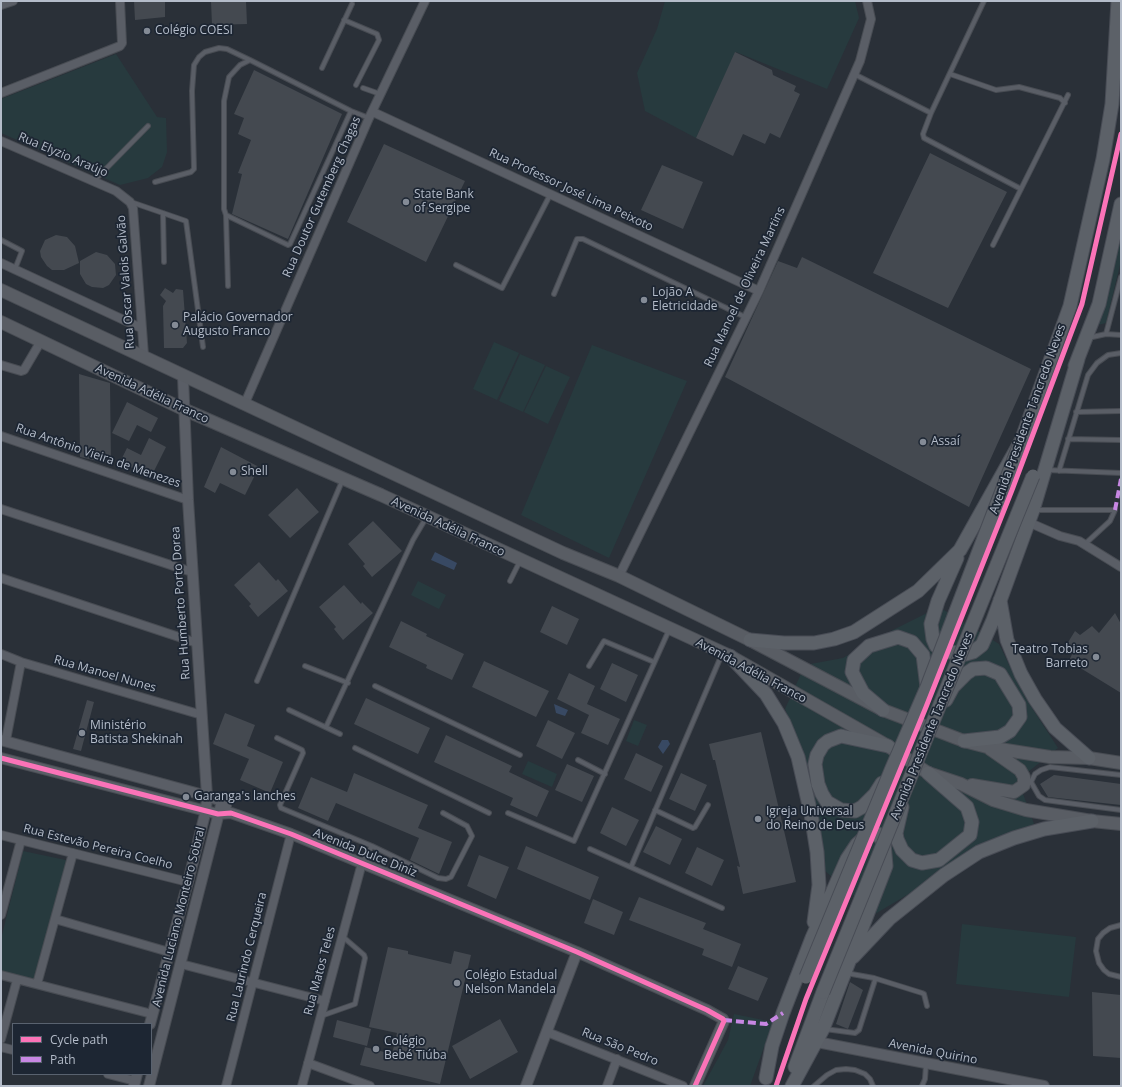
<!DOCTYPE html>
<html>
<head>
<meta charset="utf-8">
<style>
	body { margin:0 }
	#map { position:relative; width:1122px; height:1087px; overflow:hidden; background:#2a3038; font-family:"Open Sans",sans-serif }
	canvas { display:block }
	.frame { position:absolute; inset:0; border:2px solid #b4bcc9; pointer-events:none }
	.legend { position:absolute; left:12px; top:1023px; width:140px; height:52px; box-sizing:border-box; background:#1d2633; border:1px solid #59626f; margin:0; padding:5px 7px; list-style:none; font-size:12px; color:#b4bcc9 }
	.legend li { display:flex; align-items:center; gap:8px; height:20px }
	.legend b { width:20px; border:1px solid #59626f }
</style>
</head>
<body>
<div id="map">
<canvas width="1122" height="1087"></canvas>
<div class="frame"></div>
<ul class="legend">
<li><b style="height:5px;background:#fb73b8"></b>Cycle path</li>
<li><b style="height:5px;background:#c787e3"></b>Path</li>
</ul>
</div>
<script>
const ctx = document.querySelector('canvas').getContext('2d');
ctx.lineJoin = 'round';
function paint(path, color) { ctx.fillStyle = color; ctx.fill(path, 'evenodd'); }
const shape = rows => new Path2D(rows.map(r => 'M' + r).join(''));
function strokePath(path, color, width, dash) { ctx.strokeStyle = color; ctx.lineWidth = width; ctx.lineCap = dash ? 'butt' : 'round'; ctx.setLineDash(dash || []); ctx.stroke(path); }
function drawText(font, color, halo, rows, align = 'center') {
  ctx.font = font + ' "Open Sans",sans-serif'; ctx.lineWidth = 3.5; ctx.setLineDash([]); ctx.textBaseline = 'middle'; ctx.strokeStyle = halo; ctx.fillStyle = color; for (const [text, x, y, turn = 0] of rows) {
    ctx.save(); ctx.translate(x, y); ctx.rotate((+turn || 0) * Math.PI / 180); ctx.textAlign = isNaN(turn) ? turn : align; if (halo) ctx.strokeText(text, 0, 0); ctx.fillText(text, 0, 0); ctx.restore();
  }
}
paint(shape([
	[665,1,855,1,859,18,827,89,736,52,696,138,645,111,637,73,657,29],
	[116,54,157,117,166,118,167,152,162,167,148,178,120,185,1,133,1,99],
	[1121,223,1121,261,1106,323,1098,325],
	[494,342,519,353,497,400,473,389],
	[592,345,687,381,609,558,521,515],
	[520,354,545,365,523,412,499,401],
	[546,366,570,377,548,424,524,412],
	[418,581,446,595,439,609,411,595],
	[939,607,999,644,1025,697,1058,748,1018,780,1034,824,956,866,875,914,824,870,804,758,785,709,805,665,843,658,875,639],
	[634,720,647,725,638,746,626,741],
	[528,761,557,774,552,787,522,774],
	[23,851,75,862,41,985,1,976,1,939],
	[962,924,1076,937,1069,997,956,984],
	[734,1014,773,1022,750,1086,703,1086,728,1040]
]), '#273a3e');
paint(shape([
	[435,552,457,563,454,570,431,560],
	[554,704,568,710,565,716,556,713],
	[662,740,668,740,670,744,663,754,658,747]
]), '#384963');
paint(shape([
	[134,1,165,1,165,17,135,20],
	[211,1,246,1,247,24,212,25],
	[735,52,772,70,773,75,796,86,794,91,800,94,780,138,770,133,765,144,743,134,733,156,696,138],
	[254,70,342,114,288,239,232,214,242,174,238,173,251,140,238,134,244,118,234,114],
	[384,144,465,181,426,262,347,222],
	[930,153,1007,192,948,308,873,273],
	[662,165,703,182,683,229,641,210],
	[56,235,67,237,75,246,79,263,64,270,52,270,47,266,41,257,40,251,45,240],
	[96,252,107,255,115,264,116,275,109,285,103,288,92,287,86,284,80,274,80,261],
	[802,257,1031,369,969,507,725,377,778,261,797,268],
	[165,288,173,293,176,289,183,290,187,343,183,348,164,348,163,306,166,301,160,295],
	[79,374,110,383,111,464,80,457],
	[127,402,158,418,151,432,137,425,129,441,112,433],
	[149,438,166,447,151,477,120,462,127,448,141,455],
	[221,447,259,467,245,495,220,483,215,493,204,487],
	[297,488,319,512,290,538,268,515],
	[373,521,402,551,372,577,363,566,365,564,348,544],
	[259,562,276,581,278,579,288,591,258,617,249,606,251,604,234,585],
	[344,585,361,604,362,602,373,613,343,640,334,629,336,627,319,607],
	[552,606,579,619,567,645,540,632],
	[1115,613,1121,624,1121,693,1069,661,1073,652,1067,644,1075,631,1080,635,1092,626,1099,633],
	[401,621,427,634,426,636,464,654,452,680,426,668,427,665,389,647],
	[484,661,549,691,536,717,472,687],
	[612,663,638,675,626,702,600,689],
	[569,673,595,686,587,704,620,719,608,745,581,733,589,715,557,699],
	[366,698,430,728,418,754,354,724],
	[87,700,94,702,81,751,73,749],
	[225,713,255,725,247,746,283,762,270,793,240,780,249,759,213,744],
	[548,720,575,733,562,759,536,746],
	[761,732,796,882,743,894,737,866,740,867,715,760,713,760,709,744],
	[446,735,512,766,509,772,549,791,537,817,510,805,513,798,434,762],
	[636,753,663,766,651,792,624,779],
	[567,764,594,776,582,802,555,790],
	[354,773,428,805,418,828,452,842,439,874,410,860,419,838,336,803,328,821,298,808,311,777,347,792],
	[681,773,707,785,695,811,669,799],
	[1054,775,1121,784,1121,805,1048,797,1040,784],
	[612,807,639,820,626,846,600,833],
	[656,826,682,839,670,865,643,852],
	[526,846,599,877,590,900,517,869],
	[697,847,724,860,712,886,685,873],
	[479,855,509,867,496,899,467,886],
	[639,897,706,923,703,929,741,944,732,967,702,955,704,949,629,920],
	[593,899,623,912,614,935,584,923],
	[388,947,408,951,408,954,451,964,454,951,471,955,440,1084,360,1065,365,1047,392,1054,397,1033,369,1027],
	[738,966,768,978,758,1001,728,989],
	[850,982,863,990,848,1029,836,1024],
	[1092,992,1121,995,1121,1058,1093,1056],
	[500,1019,518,1052,470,1079,452,1046],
	[337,1020,371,1029,367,1046,333,1037]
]), '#444950');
const service = shape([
	[344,20,377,34,379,40,356,85],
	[322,68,352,4],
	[854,74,931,113,923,134,924,138,1021,189],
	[950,74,996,90,1019,87,1060,98,1065,103],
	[363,88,380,94],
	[351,111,290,244,288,245,226,215,224,209,224,101,229,77,240,65,250,60,351,111,369,118],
	[931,113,984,1],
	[94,181,148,126],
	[155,182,191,172,194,169,192,91,194,65,199,57,205,52,219,48,227,49,250,60],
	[131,202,186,221,203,347],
	[163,213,164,262],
	[226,215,228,286],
	[1,240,22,251,15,269],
	[993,245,1068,95],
	[456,265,502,288,550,195],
	[554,294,577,239,583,239,745,317],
	[1106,334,1121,277],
	[1088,338,1106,334,1121,335],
	[1076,412,1121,411],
	[1068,439,1121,440],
	[1047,470,1121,473],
	[1059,471,1088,375,1097,363,1108,355,1121,353],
	[1036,510,1115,510,1110,521,1085,544],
	[510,581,520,561],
	[305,666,348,683],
	[589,666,604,641,654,662],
	[257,681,343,479],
	[375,686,520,755],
	[289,710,340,734],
	[326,727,413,540,426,518],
	[277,738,302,750,303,753,280,805,281,808,372,846,438,878,446,879,451,877,472,836,467,826,443,813],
	[355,748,489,813],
	[578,760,605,774],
	[1121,775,1050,767,1041,770,1035,774,1031,782,1039,796,1045,800,1121,810],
	[655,810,693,828,695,827,708,805],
	[508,813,574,841,669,630],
	[590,849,722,908],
	[362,863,372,846],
	[631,867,722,654],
	[1121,925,1110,928,1103,933,1098,939,1096,951,1099,963,1104,970,1109,974,1121,977],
	[874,978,922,993,924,994,927,1006],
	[321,1016,355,1004,365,958,364,955,342,936],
	[825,1029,855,1033,859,1030,875,980,874,978,846,973],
	[814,1086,827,1075,836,1070,846,1069,855,1070,865,1074,870,1079,873,1086],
	[922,1086,925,1079,926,1065]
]);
const minor = shape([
	[1,5,13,1],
	[1,93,120,46,122,43,120,1],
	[373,112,759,291],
	[1,141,116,191,130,202,133,208,144,355],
	[1,263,141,328],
	[1,365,21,371,24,370,41,341],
	[245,403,369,118,425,1],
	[1,436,188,500],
	[1,509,192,572],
	[1028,522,1060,536,1079,541,1121,567],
	[619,576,759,291,860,61,871,19,867,1],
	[1,578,197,643],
	[1,654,21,662,202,715],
	[6,740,21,662],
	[1,835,188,882],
	[1,915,21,840],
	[55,919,169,952],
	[181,964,325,1001],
	[1,975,152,1014],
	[37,984,73,853],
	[547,1032,683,1086],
	[1,1039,17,980],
	[1,1047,13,1050],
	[308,1063,370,1086],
	[108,1074,135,1081],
	[226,1086,291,834],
	[302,1086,362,863],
	[607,1086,617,1059]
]);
const tertiary = shape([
	[1,740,207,796,222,801,226,806],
	[1,758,218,814,231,813,291,834,577,952,707,1010,723,1019,724,1021,695,1086],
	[150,1024,188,882,206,810,207,796,188,500,183,376],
	[817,1042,1044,1086],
	[134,1086,137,1074],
	[149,1086,222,801],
	[526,1086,577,952]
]);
const secondary = shape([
	[1,290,563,553,619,576,750,640,883,710,964,741,987,747,1050,757,1089,758,1121,763],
	[1,322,183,409,381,495,730,656,888,746,928,773,961,784,993,800,1026,810,1092,821,1121,824],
	[972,785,1014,792,1024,785,1024,777,1020,770,990,749]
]);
const primary = shape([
	[1075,366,1099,304,1121,204],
	[957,558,938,601,931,624,933,639,936,646,950,652,966,654,973,652,982,645,993,620,1033,510,1078,359],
	[1000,600,1007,640,1021,674,1035,699,1055,728,1089,758],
	[750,640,784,643,814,643,834,639,854,632,918,591,960,550,1021,441,1070,306,1103,159,1112,104,1118,1],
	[730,656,766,694,784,723,798,757,811,814,817,852,819,885,814,922],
	[946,700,953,687,967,673,973,669,986,668,1000,674,1019,705,1020,717,1010,731,1000,737,964,741],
	[883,710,863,693,852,672,854,660,869,646,898,637,912,642,923,655,927,687],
	[882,783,875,794,862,807,855,811,841,810,827,802,822,794,818,784,815,764,817,755,823,745,828,741,841,736,888,746],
	[902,807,896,833,897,839,902,850,912,860,922,863,939,860,970,835,972,822,967,807,928,773],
	[853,957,889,919,944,875,979,852,1014,838,1044,829,1092,821],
	[795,1067,823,992],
	[766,1078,772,1046,783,1013,812,938,847,859,857,844,866,836,878,834,884,843,886,866,823,1029,792,1086]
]);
strokePath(service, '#484c53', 6);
strokePath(minor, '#484c53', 10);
strokePath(tertiary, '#484c53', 12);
strokePath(secondary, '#484c53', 14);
strokePath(primary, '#484c55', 15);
strokePath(service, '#5a5e66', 4);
strokePath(minor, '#5a5e66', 8);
strokePath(tertiary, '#5a5e66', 10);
strokePath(secondary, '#595d64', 12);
strokePath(primary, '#5c6168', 13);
const primaryBridge = shape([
	[806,977,892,768,927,687,1021,441],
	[823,992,1033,476]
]);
strokePath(primaryBridge, '#484c55', 15, []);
strokePath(primaryBridge, '#5c6168', 13);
strokePath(shape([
	[1115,510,1121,479],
	[724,1020,766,1024,783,1013]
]), '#c787e3', 4, [8, 4]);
strokePath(shape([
	[1,758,218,814,231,813,291,834,577,952,707,1010,723,1019,724,1021,695,1086],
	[776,1086,806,999,926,707,1012,490,1082,304,1121,134]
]), '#fb73b8', 5);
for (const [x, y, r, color] of [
	[147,31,4,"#848b96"],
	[406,202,4,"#848b96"],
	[644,300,4,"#848b96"],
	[175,325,4,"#848b96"],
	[923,442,4,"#848b96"],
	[233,472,4,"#848b96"],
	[1096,657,4,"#848b96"],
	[82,733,4,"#848b96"],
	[186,797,4,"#848b96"],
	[758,819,4,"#848b96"],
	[457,983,4,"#848b96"],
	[376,1049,4,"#848b96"]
]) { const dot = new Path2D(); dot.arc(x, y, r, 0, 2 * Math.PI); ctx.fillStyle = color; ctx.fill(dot); strokePath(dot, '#1d2633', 1.5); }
drawText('12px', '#b4bcc9', '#1d2633', [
	["Colégio COESI",155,31],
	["State Bank",414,195],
	["of Sergipe",414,209],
	["Lojão A",652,293],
	["Eletricidade",652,307],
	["Palácio Governador",183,318],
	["Augusto Franco",183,332],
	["Assaí",931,442],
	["Shell",241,472],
	["Teatro Tobias",1088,650,"right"],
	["Barreto",1088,664,"right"],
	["Ministério",90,726],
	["Batista Shekinah",90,740],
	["Garanga's lanches",194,797],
	["Igreja Universal",766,812],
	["do Reino de Deus",766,826],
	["Colégio Estadual",465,976],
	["Nelson Mandela",465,990],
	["Colégio",384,1042],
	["Bebé Tiúba",384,1056]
], 'left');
drawText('12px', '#b4bcc9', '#1d2633', [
	["Rua Elyzio Araújo",63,155,23],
	["Rua Professor José Lima Peixoto",571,190,25],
	["Rua Doutor Gutemberg Chagas",322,197,-66],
	["Rua Oscar Valois Galvão",126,282,-94],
	["Rua Manoel de Oliveira Martins",745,287,-65],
	["Avenida Adélia Franco",152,394,25],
	["Avenida Presidente Tancredo Neves",1028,419,-70],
	["Rua Antônio Vieira de Menezes",98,456,19],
	["Avenida Adélia Franco",448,527,25],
	["Rua Humberto Porto Dorea",181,603,-94],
	["Avenida Adélia Franco",751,671,28],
	["Rua Manoel Nunes",105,674,16],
	["Avenida Presidente Tancredo Neves",932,726,-68],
	["Rua Estevão Pereira Coelho",98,847,14],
	["Avenida Dulce Diniz",365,853,22],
	["Avenida Luciano Monteiro Sobral",179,917,-76],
	["Rua Laurindo Cerqueira",247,957,-76],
	["Rua Matos Teles",320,971,-75],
	["Rua São Pedro",620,1047,22],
	["Avenida Quirino",933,1052,11]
]);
</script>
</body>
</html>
